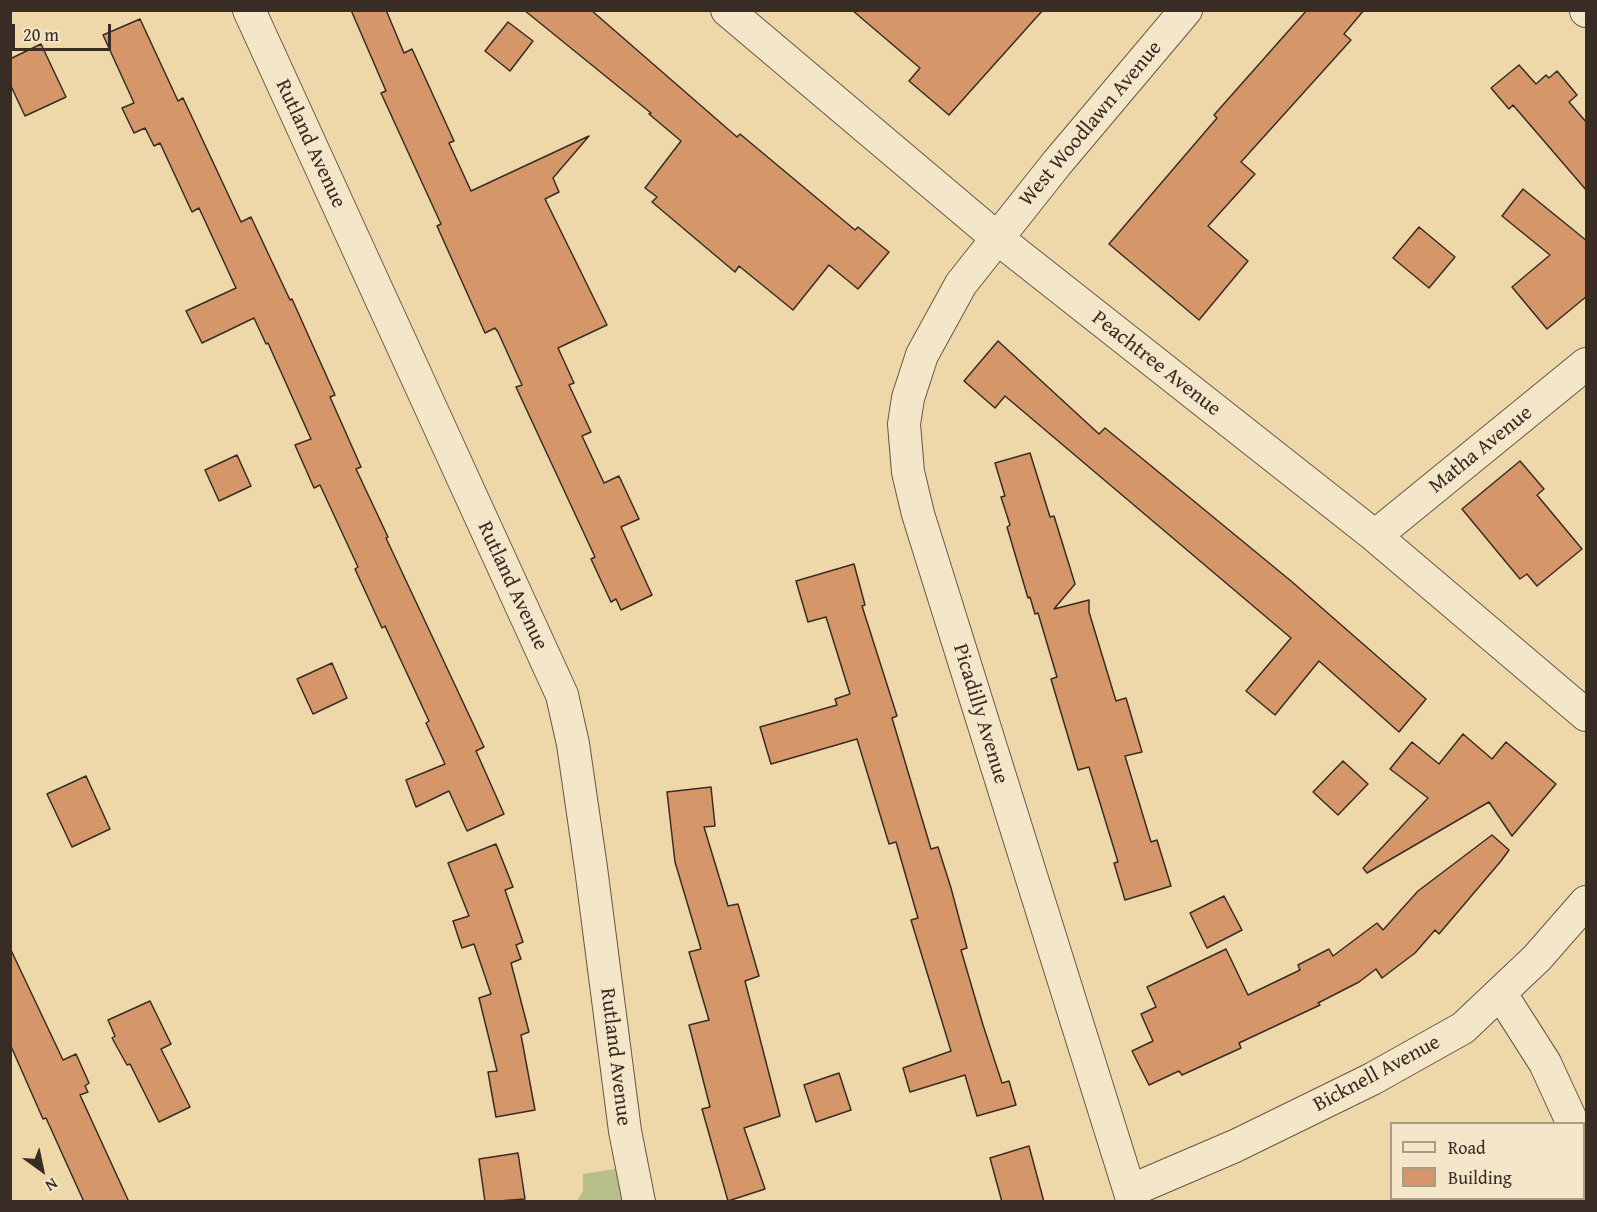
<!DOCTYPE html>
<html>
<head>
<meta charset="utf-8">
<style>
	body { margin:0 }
	#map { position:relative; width:1597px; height:1212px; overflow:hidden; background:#eed8aa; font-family:"Gentium Book Plus",serif }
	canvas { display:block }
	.frame { position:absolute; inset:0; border:12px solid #392c25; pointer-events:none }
	.legend { position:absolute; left:1390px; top:1122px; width:195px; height:78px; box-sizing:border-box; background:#f4e6c8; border:2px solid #a99c87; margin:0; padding:8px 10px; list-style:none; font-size:18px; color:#392c25 }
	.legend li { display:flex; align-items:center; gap:12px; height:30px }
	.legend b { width:30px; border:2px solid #a99c87 }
	.north { position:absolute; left:12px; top:1140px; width:60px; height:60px; -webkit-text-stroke:4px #f4e6c8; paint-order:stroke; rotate:147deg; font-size:16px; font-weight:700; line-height:24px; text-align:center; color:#392c25 }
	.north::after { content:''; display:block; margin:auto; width:21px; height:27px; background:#392c25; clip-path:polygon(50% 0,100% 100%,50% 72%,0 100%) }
	.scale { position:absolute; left:12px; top:24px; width:99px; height:27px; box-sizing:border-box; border:3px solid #392c25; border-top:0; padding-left:8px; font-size:18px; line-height:21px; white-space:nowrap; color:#392c25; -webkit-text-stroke:4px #f4e6c8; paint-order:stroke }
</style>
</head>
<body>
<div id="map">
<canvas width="1597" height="1212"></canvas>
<div class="frame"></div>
<ul class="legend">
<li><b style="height:8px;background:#f4e6c8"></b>Road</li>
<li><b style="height:16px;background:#d5976a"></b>Building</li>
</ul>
<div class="north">N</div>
<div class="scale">20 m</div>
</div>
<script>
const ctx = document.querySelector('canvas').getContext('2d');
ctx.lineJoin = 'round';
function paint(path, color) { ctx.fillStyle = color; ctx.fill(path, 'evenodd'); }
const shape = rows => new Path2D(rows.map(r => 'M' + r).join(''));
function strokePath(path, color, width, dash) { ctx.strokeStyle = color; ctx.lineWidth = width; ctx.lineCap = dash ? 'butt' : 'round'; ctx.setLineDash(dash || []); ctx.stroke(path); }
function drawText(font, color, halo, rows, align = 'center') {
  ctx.font = font + ' "Gentium Book Plus",serif'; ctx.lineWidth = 4.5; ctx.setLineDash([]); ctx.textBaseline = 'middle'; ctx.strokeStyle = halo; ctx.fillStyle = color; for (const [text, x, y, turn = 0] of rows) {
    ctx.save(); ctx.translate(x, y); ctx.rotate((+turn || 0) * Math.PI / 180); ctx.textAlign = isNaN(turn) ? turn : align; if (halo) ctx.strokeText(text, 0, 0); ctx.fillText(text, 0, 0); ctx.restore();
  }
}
paint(shape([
	[621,1168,625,1201,576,1202,583,1191,583,1174]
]), '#b8bf89');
const building = shape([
	[351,10,386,10,404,53,412,49,454,141,449,143,471,191,589,136,553,178,559,192,545,199,607,325,558,348,574,383,569,385,591,432,582,436,604,483,619,476,639,519,621,527,652,595,621,610,616,599,611,602,591,559,595,557,516,387,522,385,498,332,495,328,485,333,437,226,441,224,381,93,386,91,351,10],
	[524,10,591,10,737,137,740,134,855,230,858,227,889,252,858,289,829,265,793,310,739,266,735,272,652,202,657,197,645,188,681,141,649,114,651,113,524,10],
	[852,10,1043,10,949,115,909,81,920,68,852,10],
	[1307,10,1364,10,1344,34,1351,40,1241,162,1255,174,1208,226,1248,261,1199,320,1109,244,1217,118,1214,115,1307,10],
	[140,19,178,101,183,98,241,222,251,217,290,300,292,299,335,395,330,397,361,467,356,469,388,537,386,538,484,747,476,751,504,814,467,831,449,791,416,807,406,780,445,764,426,723,429,721,385,626,382,628,355,569,358,567,320,485,314,488,295,445,311,439,268,343,266,344,254,318,202,343,186,311,236,288,199,208,192,212,160,143,154,146,145,128,134,133,122,108,134,103,103,35,140,19],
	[508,22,533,41,510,71,485,51,508,22],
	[41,44,66,97,25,116,10,84,10,59,41,44],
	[1519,65,1536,84,1546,75,1549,78,1557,71,1577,95,1569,102,1587,123,1587,191,1513,105,1509,109,1491,88,1519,65],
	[1523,189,1587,241,1587,296,1547,329,1512,287,1550,255,1502,216,1523,189],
	[1419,227,1455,257,1429,288,1393,258,1419,227],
	[998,341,1099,434,1105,428,1291,581,1426,699,1399,732,1319,661,1275,715,1246,691,1291,638,1005,396,995,408,964,381,998,341],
	[1030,453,1050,517,1054,516,1075,584,1054,609,1089,600,1089,612,1116,701,1126,698,1142,752,1125,756,1151,842,1157,840,1171,886,1125,900,1114,863,1118,862,1089,767,1078,770,1051,679,1057,677,1038,613,1035,614,1030,597,1028,598,1007,527,1010,525,1001,497,1005,496,995,463,1030,453],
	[237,455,251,486,219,501,205,470,237,455],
	[1520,461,1544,489,1537,495,1582,549,1537,586,1527,574,1520,579,1462,509,1520,461],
	[854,564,865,605,862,606,897,716,892,718,931,849,938,847,951,888,967,948,961,950,983,1025,1002,1083,1009,1081,1016,1105,977,1116,965,1075,910,1092,903,1068,951,1051,911,920,918,918,896,842,889,844,857,739,771,764,760,727,837,705,835,699,850,694,826,617,808,622,796,581,854,564],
	[332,663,347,698,313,714,297,679,332,663],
	[1463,734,1492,759,1506,742,1556,784,1512,836,1489,802,1367,873,1363,868,1428,798,1390,769,1412,742,1439,764,1463,734],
	[1343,761,1368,784,1338,815,1313,792,1343,761],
	[86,776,110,829,72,847,47,794,86,776],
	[711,787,715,826,704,827,728,906,738,904,759,976,745,981,780,1116,744,1128,765,1189,728,1201,702,1109,710,1107,689,1025,709,1020,689,952,701,949,675,862,667,792,711,787],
	[1492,835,1509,850,1501,861,1439,934,1435,930,1415,953,1382,978,1376,969,1359,982,1318,1003,1320,1005,1239,1043,1241,1048,1182,1075,1179,1071,1149,1085,1132,1051,1153,1041,1141,1014,1156,1007,1147,987,1226,949,1248,995,1300,970,1298,965,1329,949,1333,956,1377,923,1383,930,1418,891,1492,835],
	[496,844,513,887,505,890,523,942,516,945,521,959,511,963,529,1032,521,1035,535,1110,496,1117,488,1072,497,1071,479,998,491,994,474,944,462,948,453,921,469,916,448,863,496,844],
	[1224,896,1242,930,1207,948,1190,913,1224,896],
	[10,948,63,1060,76,1054,89,1083,85,1086,88,1092,80,1095,129,1202,84,1202,46,1118,43,1119,10,1044,10,948],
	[150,1001,171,1044,161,1049,190,1107,159,1122,130,1064,127,1065,112,1038,115,1036,108,1020,150,1001],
	[839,1073,851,1110,816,1122,804,1085,839,1073],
	[1029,1146,1044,1202,1002,1202,990,1158,1029,1146],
	[518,1153,525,1199,485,1202,479,1159,518,1153]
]);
paint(building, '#d5976a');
strokePath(building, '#392c25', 1.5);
const minor = shape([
	[249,10,562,695,573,744,591,868,625,1131,639,1202],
	[727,10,997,238,1375,536,1586,715],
	[1586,10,1586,11],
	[1375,536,1586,364],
	[1501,994,1545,1063,1573,1124],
	[1584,1146,1586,1152],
	[1130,1191,1235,1146,1372,1079,1463,1028,1537,958,1586,902],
	[1133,1202,918,514,908,472,904,424,908,398,922,355,961,284,1057,163,1186,10]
]);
strokePath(minor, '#665746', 34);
strokePath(minor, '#f4e6c8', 32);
drawText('21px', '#392c25', '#f4e6c8', [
	["West Woodlawn Avenue",1091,124,-50],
	["Rutland Avenue",310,144,65],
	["Peachtree Avenue",1156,364,38],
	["Matha Avenue",1481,450,-39],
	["Rutland Avenue",512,586,65],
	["Picadilly Avenue",980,714,73],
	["Rutland Avenue",615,1057,83],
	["Bicknell Avenue",1377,1074,-28]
]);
</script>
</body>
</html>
